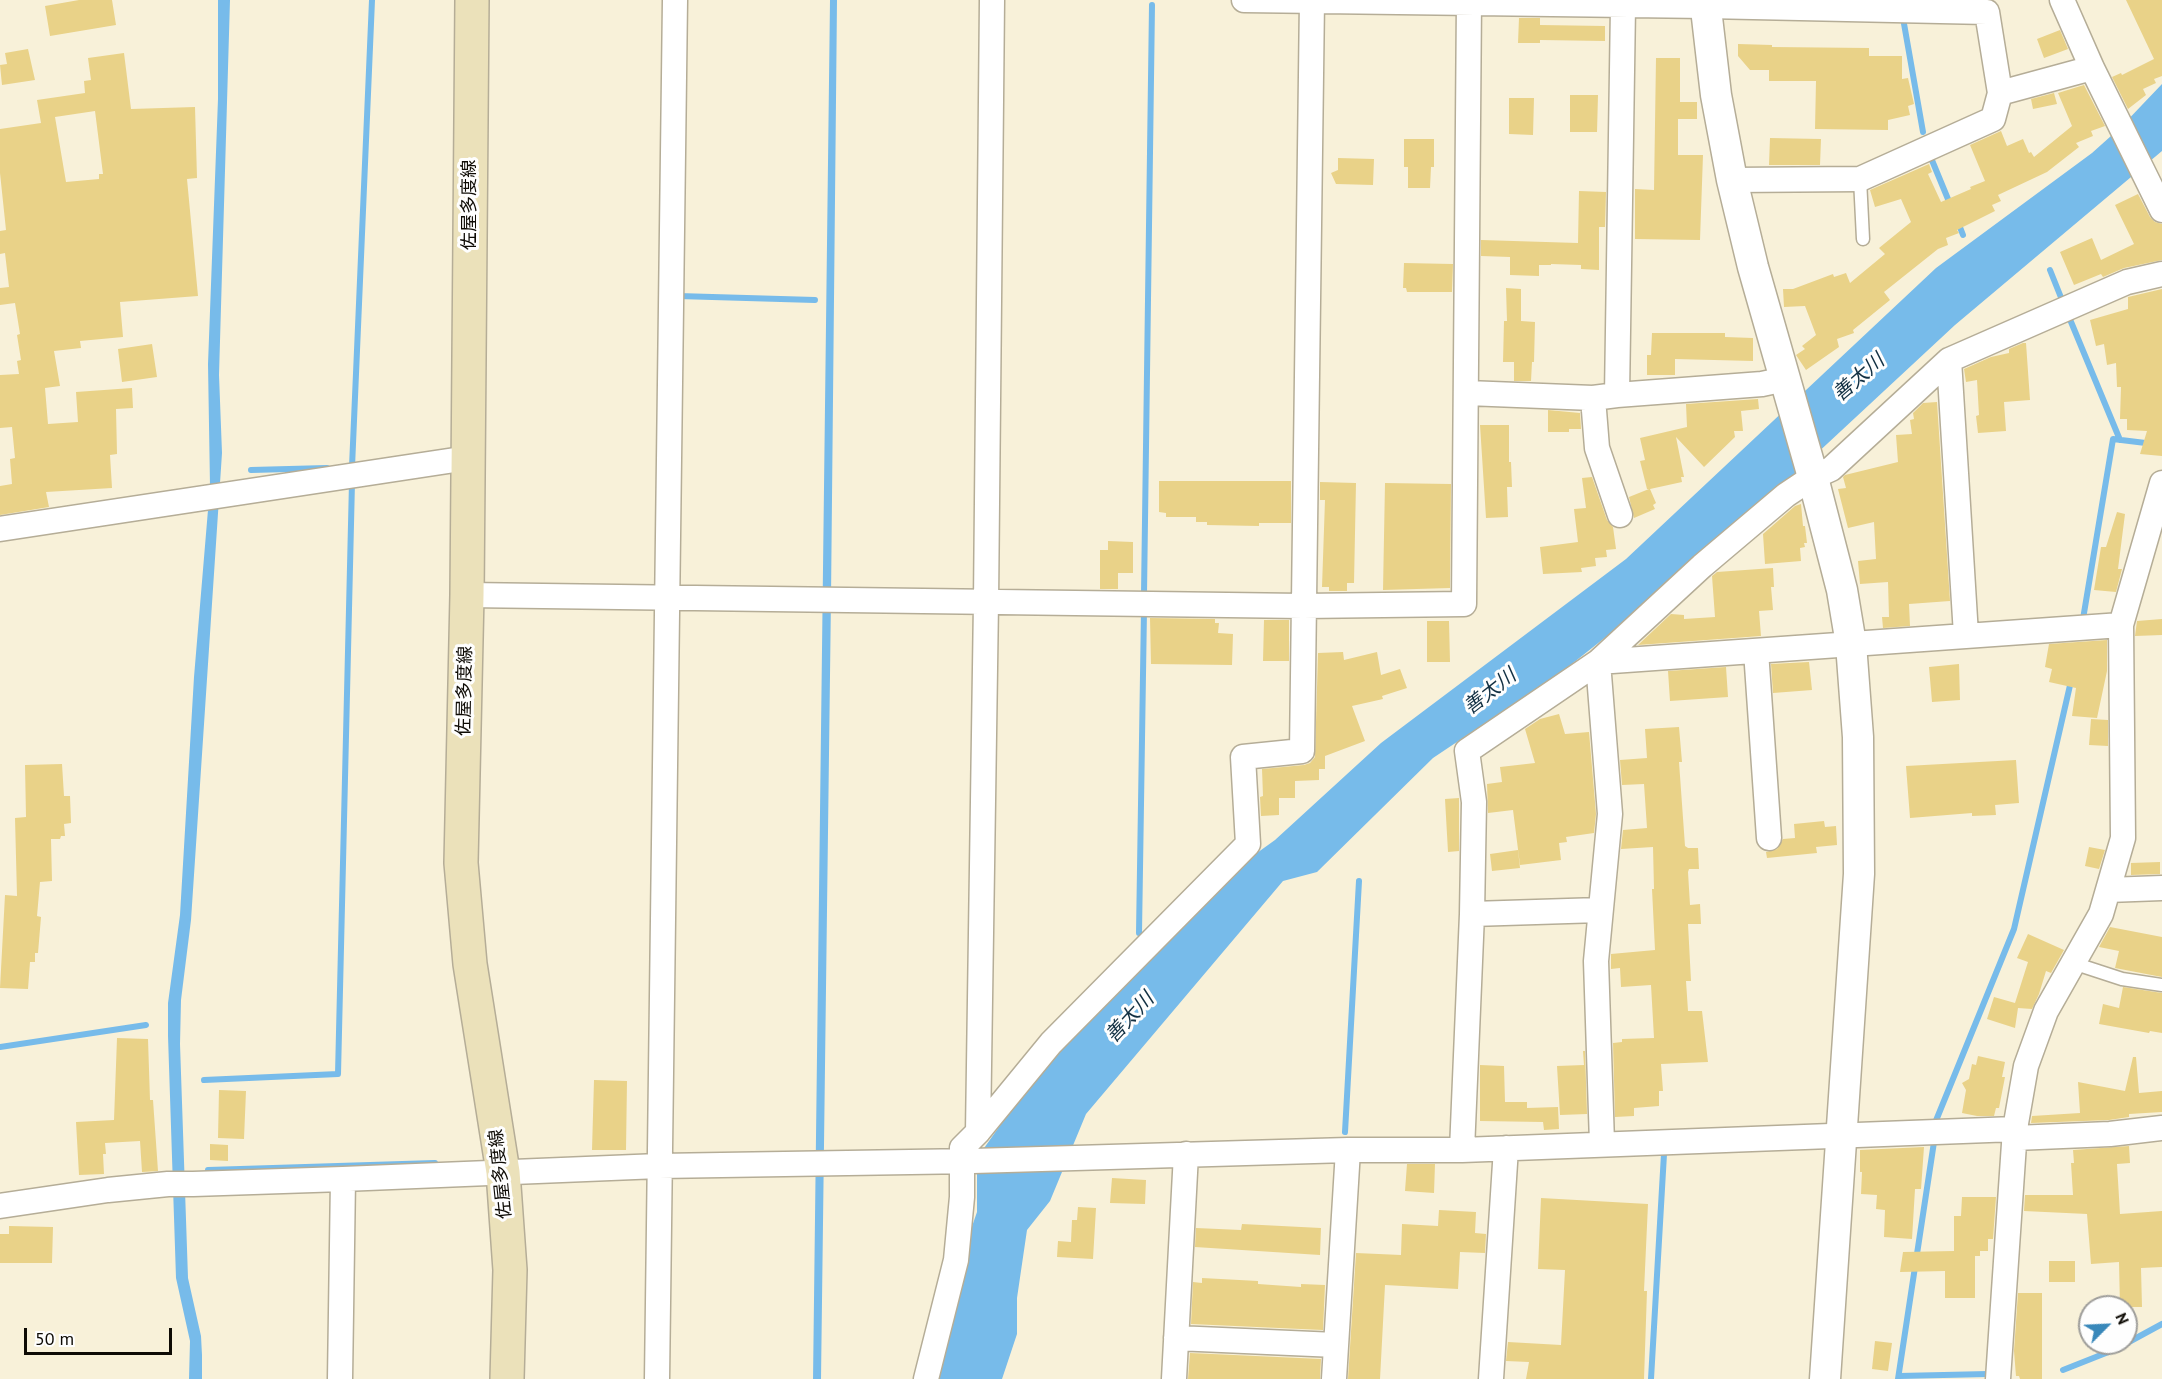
<!DOCTYPE html>
<html>
<head>
<meta charset="utf-8">
<style>
	body { margin:0 }
	#map { position:relative; width:2162px; height:1379px; overflow:hidden; background:#f8f1d9; font-family:"PT Sans",sans-serif }
	canvas { display:block }
	.north { position:absolute; left:2078px; top:1295px; width:60px; height:60px; box-sizing:border-box; background:#fefefe; border:2px solid #9e9d9a; border-radius:50%; rotate:66deg; font-size:16px; font-weight:700; line-height:24px; text-align:center; color:#0e0b05 }
	.north::after { content:''; display:block; margin:auto; width:21px; height:27px; background:#3988ba; clip-path:polygon(50% 0,100% 100%,50% 72%,0 100%) }
	.scale { position:absolute; left:24px; top:1328px; width:148px; height:27px; box-sizing:border-box; border:3px solid #0e0b05; border-top:0; padding-left:8px; font-size:18px; line-height:21px; white-space:nowrap; color:#0e0b05; -webkit-text-stroke:4px #fefefe; paint-order:stroke }
</style>
</head>
<body>
<div id="map">
<canvas width="2162" height="1379"></canvas>
<div class="north">N</div>
<div class="scale">50 m</div>
</div>
<script>
const ctx = document.querySelector('canvas').getContext('2d');
ctx.lineJoin = 'round';
function paint(path, color) { ctx.fillStyle = color; ctx.fill(path, 'evenodd'); }
const shape = rows => new Path2D(rows.map(r => 'M' + r).join(''));
function strokePath(path, color, width, dash) { ctx.strokeStyle = color; ctx.lineWidth = width; ctx.lineCap = dash ? 'butt' : 'round'; ctx.setLineDash(dash || []); ctx.stroke(path); }
function drawText(font, color, halo, rows, align = 'center') {
  ctx.font = font + ' "PT Sans","Noto Sans JP",sans-serif'; ctx.lineWidth = 6; ctx.setLineDash([]); ctx.textBaseline = 'middle'; ctx.strokeStyle = halo; ctx.fillStyle = color; for (const [text, x, y, turn = 0] of rows) {
    ctx.save(); ctx.translate(x, y); ctx.rotate((+turn || 0) * Math.PI / 180); ctx.textAlign = isNaN(turn) ? turn : align; if (halo) ctx.strokeText(text, 0, 0); ctx.fillText(text, 0, 0); ctx.restore();
  }
}
paint(shape([
	[218,0,230,0,219,375,222,453,191,920,181,1000,180,1044,188,1278,201,1336,202,1355,202,1379,189,1379,190,1341,176,1278,168,1036,168,1003,180,915,194,677,210,486,208,364,218,99],
	[830,0,837,0,831,597,821,1379,813,1379],
	[2162,84,2162,151,1955,325,1799,470,1660,594,1563,671,1433,758,1317,872,1283,881,1086,1114,1050,1201,1027,1230,1017,1298,1017,1334,1002,1379,937,1379,968,1238,977,1212,977,1170,982,1151,1035,1076,1218,881,1275,840,1381,743,1626,559,1936,268,2092,153,2121,127]
]), '#77bbea');
strokePath(shape([
	[1903,18,1923,132],
	[1929,153,1950,204],
	[1958,222,1963,235],
	[2050,270,2062,300],
	[678,296,815,300],
	[2069,317,2120,440],
	[352,467,372,0],
	[251,470,327,468],
	[1144,594,1152,5],
	[2083,619,2113,439,2162,445],
	[1139,933,1144,610],
	[0,1047,146,1025],
	[204,1080,338,1074,352,482],
	[1935,1123,2014,929,2071,681],
	[1345,1132,1359,881],
	[208,1170,435,1163],
	[2063,1370,2116,1349,2162,1324],
	[1899,1376,1988,1374],
	[1651,1379,1664,1154],
	[1898,1379,1934,1142]
]), '#77bbea', 6);
paint(shape([
	[79,0,112,0,116,25,50,36,45,6],
	[2126,0,2162,0,2162,76,2154,79,2156,83,2143,89,2146,95,2128,109,2112,77,2121,73,2122,75,2154,59],
	[1519,18,1540,18,1540,25,1605,26,1605,41,1540,40,1540,43,1518,43],
	[2060,30,2068,49,2044,58,2037,39],
	[1738,44,1772,45,1772,47,1869,48,1869,56,1902,56,1902,79,1908,78,1914,104,1908,106,1910,115,1888,120,1888,130,1815,129,1816,81,1769,81,1769,70,1750,70,1738,56],
	[28,49,35,80,2,85,0,65,7,64,5,53],
	[124,53,131,109,195,107,197,178,187,179,198,296,120,302,123,337,80,341,81,348,54,351,60,386,45,388,48,424,78,422,76,392,132,388,133,408,116,409,117,454,110,455,112,488,46,492,49,507,0,515,0,486,12,484,10,459,15,458,12,427,0,428,0,375,19,374,17,361,21,360,17,335,20,334,15,303,0,305,0,288,9,287,5,253,0,254,0,231,6,230,0,173,0,129,41,123,37,100,85,93,84,81,91,80,88,58],
	[95,111,103,174,99,174,99,179,66,182,55,117],
	[1656,58,1680,58,1680,102,1697,102,1697,119,1678,119,1678,155,1703,155,1700,240,1635,239,1635,189,1654,190],
	[2084,85,2105,126,2091,131,2093,136,2076,143,2079,147,2047,172,1998,195,2001,201,1992,205,1995,211,1957,230,1959,233,1946,238,1948,245,1938,249,1884,292,1890,300,1853,330,1854,333,1837,339,1839,347,1806,370,1796,355,1805,349,1802,346,1816,335,1805,306,1784,307,1783,289,1793,289,1833,274,1834,277,1846,273,1850,283,1885,254,1879,248,1911,222,1901,199,1875,207,1870,190,1929,164,1932,172,1928,174,1941,202,1971,189,1970,187,1985,181,1970,145,2001,131,2007,146,2023,139,2029,153,2031,152,2034,157,2072,126,2058,93],
	[2054,93,2057,104,2033,109,2031,99],
	[1570,95,1598,95,1597,132,1570,132],
	[1509,98,1534,98,1533,135,1509,134],
	[1770,138,1821,139,1820,165,1769,165],
	[1404,139,1434,139,1434,167,1431,167,1430,188,1408,188,1408,167,1404,167],
	[1338,158,1374,159,1373,185,1336,184,1331,173,1338,170],
	[1579,191,1606,192,1605,227,1599,227,1599,270,1581,269,1581,265,1551,264,1551,265,1539,265,1539,276,1510,275,1510,257,1481,256,1481,240,1578,243],
	[2138,194,2150,217,2155,222,2162,224,2162,260,2124,268,2103,277,2101,274,2074,285,2060,252,2092,238,2101,260,2134,244,2115,205],
	[1404,263,1453,264,1452,292,1407,292,1406,288,1403,288],
	[1506,288,1521,289,1521,321,1535,322,1534,362,1532,362,1531,381,1514,381,1514,362,1503,362,1504,321,1507,321],
	[2162,289,2162,456,2140,454,2147,431,2127,430,2127,419,2120,419,2121,387,2117,387,2116,363,2107,365,2104,344,2096,346,2090,320,2128,309,2128,297],
	[1652,333,1725,333,1725,337,1753,338,1753,361,1675,359,1675,375,1647,375,1647,355,1651,355],
	[2023,343,2026,343,2030,400,2004,402,2006,431,1978,433,1976,416,1979,415,1977,380,1966,382,1964,369,1991,357,2009,353,2009,349],
	[152,344,157,377,122,382,118,349],
	[1758,399,1759,409,1741,411,1743,431,1734,431,1735,437,1704,467,1676,437,1684,477,1681,477,1682,482,1650,489,1656,503,1653,505,1655,509,1634,518,1629,497,1649,489,1647,489,1640,461,1645,460,1640,438,1687,427,1686,404],
	[1937,402,1950,601,1909,604,1910,626,1883,628,1882,617,1889,617,1888,582,1860,584,1858,561,1876,559,1874,522,1848,528,1838,489,1846,488,1843,477,1845,475,1898,462,1896,435,1912,434,1910,420,1914,419,1913,413,1923,403],
	[1548,410,1580,413,1581,429,1569,429,1569,432,1548,432],
	[1480,425,1509,425,1509,462,1511,462,1512,487,1507,487,1508,517,1486,518],
	[1592,477,1607,520,1613,527,1616,549,1606,550,1607,557,1595,558,1596,566,1581,568,1582,572,1543,574,1540,547,1578,542,1574,509,1586,508,1582,478],
	[1159,481,1291,481,1291,523,1259,523,1259,526,1207,525,1207,522,1196,522,1196,517,1166,517,1166,513,1159,512],
	[1320,482,1356,483,1354,583,1347,583,1347,591,1329,591,1329,587,1322,587,1325,500,1320,500],
	[1385,483,1451,484,1450,588,1383,590],
	[1801,504,1803,526,1805,526,1807,543,1804,543,1805,547,1800,548,1801,561,1765,564,1763,534,1795,506],
	[2117,512,2125,514,2118,569,2122,569,2116,592,2094,590,2101,547,2106,547],
	[1108,541,1133,542,1133,573,1118,573,1118,589,1100,589,1100,550,1108,550],
	[1773,568,1774,587,1771,587,1773,610,1759,611,1761,636,1638,645,1671,614,1684,615,1684,619,1715,617,1712,576,1717,572],
	[1150,618,1215,619,1215,623,1219,623,1218,633,1233,634,1232,665,1151,664],
	[2162,619,2162,635,2135,636,2137,621],
	[1264,620,1289,620,1289,661,1263,661],
	[1427,621,1449,621,1450,662,1427,662],
	[2107,640,2107,671,2097,718,2072,716,2076,688,2049,682,2052,669,2045,667,2049,644],
	[1343,652,1344,660,1377,652,1381,675,1400,669,1407,688,1382,696,1383,699,1352,706,1365,741,1325,756,1325,769,1319,769,1319,780,1295,781,1295,798,1279,798,1279,815,1261,816,1260,797,1263,796,1262,769,1304,765,1310,763,1315,757,1318,653],
	[1809,662,1812,690,1773,693,1771,664],
	[1959,664,1960,700,1932,702,1929,667],
	[1726,667,1728,697,1670,701,1668,671],
	[1559,714,1565,734,1589,732,1596,814,1594,833,1566,837,1567,842,1559,843,1561,860,1520,865,1513,810,1488,813,1487,784,1502,782,1500,767,1535,763,1525,729,1540,719],
	[2091,719,2108,720,2108,746,2089,745],
	[1679,727,1682,762,1679,762,1685,846,1688,848,1698,848,1699,869,1689,869,1688,872,1690,905,1700,904,1701,924,1688,924,1691,981,1686,981,1688,1011,1702,1011,1708,1062,1661,1064,1663,1091,1659,1091,1659,1106,1634,1108,1634,1116,1615,1117,1613,1043,1622,1042,1622,1039,1654,1038,1651,985,1621,987,1620,968,1611,969,1611,954,1655,950,1652,889,1654,889,1653,847,1621,849,1623,830,1647,828,1644,784,1622,785,1620,760,1647,758,1645,729],
	[2016,760,2019,803,1995,805,1996,815,1972,816,1972,813,1910,818,1906,766],
	[62,764,64,796,70,796,71,823,64,824,65,836,61,836,60,839,51,839,52,881,40,882,37,916,41,917,38,953,35,953,35,962,30,962,28,989,0,988,5,895,17,896,15,818,26,817,25,765],
	[1459,798,1459,851,1448,852,1445,799],
	[1824,821,1825,827,1836,826,1837,845,1816,847,1817,853,1767,858,1766,852,1777,849,1783,839,1795,838,1794,824],
	[2089,847,2105,850,2099,869,2085,866],
	[1518,850,1520,868,1492,871,1490,854],
	[2160,862,2160,874,2131,875,2131,863],
	[2110,927,2162,937,2162,977,2115,968,2119,951,2099,947],
	[2028,934,2064,950,2051,973,2046,971,2039,994,2032,1009,2018,1008,2015,1028,1987,1019,1994,997,2015,1003,2028,962,2017,958],
	[2123,987,2162,993,2162,1033,2150,1031,2149,1033,2099,1024,2103,1004,2119,1008],
	[117,1038,148,1039,150,1100,153,1100,158,1171,142,1172,140,1141,105,1143,106,1154,103,1154,104,1174,79,1175,76,1122,114,1120],
	[1583,1051,1585,1051,1587,1114,1560,1115,1557,1066,1584,1065],
	[1978,1056,2005,1062,2002,1077,2005,1077,1999,1108,1996,1108,1994,1116,1977,1116,1962,1113,1966,1090,1962,1083,1969,1079,1972,1064,1976,1065],
	[2133,1057,2136,1057,2139,1093,2162,1091,2162,1112,2129,1114,2129,1117,2109,1120,2031,1123,2032,1116,2080,1113,2078,1082,2125,1091],
	[1480,1065,1504,1066,1505,1102,1527,1102,1527,1108,1558,1107,1559,1129,1544,1130,1543,1122,1480,1121],
	[594,1080,627,1081,626,1150,592,1150],
	[219,1090,246,1091,244,1139,218,1138],
	[210,1144,228,1145,228,1161,210,1160],
	[2129,1146,2130,1163,2117,1164,2120,1214,2162,1211,2162,1267,2141,1268,2142,1307,2120,1307,2119,1262,2091,1264,2087,1214,2024,1211,2025,1195,2073,1195,2071,1163,2074,1163,2073,1150],
	[1924,1147,1921,1189,1915,1189,1912,1239,1884,1237,1885,1210,1876,1209,1877,1195,1861,1194,1862,1172,1860,1172,1860,1150],
	[1407,1164,1435,1164,1434,1193,1405,1191],
	[1112,1178,1146,1180,1145,1204,1110,1203],
	[1962,1197,1996,1197,1993,1239,1988,1239,1988,1251,1980,1251,1980,1256,1975,1256,1975,1298,1945,1298,1945,1271,1900,1272,1903,1252,1954,1251,1954,1216,1961,1216],
	[1541,1198,1648,1204,1644,1291,1647,1291,1644,1379,1526,1379,1529,1362,1506,1361,1508,1342,1561,1345,1565,1270,1538,1269],
	[1078,1207,1096,1208,1093,1259,1057,1257,1058,1241,1071,1242,1072,1220,1077,1220],
	[1439,1210,1476,1212,1475,1233,1486,1234,1485,1253,1460,1252,1458,1289,1385,1285,1380,1379,1348,1379,1356,1253,1401,1255,1402,1224,1438,1226],
	[1242,1224,1321,1228,1320,1255,1195,1247,1196,1228,1241,1230],
	[9,1226,53,1227,52,1263,0,1263,0,1234,9,1234],
	[2049,1261,2075,1261,2075,1282,2049,1282],
	[1202,1278,1258,1281,1258,1284,1301,1287,1301,1284,1325,1285,1323,1330,1191,1324,1193,1282,1202,1283],
	[2018,1293,2042,1293,2042,1379,2020,1379,2019,1376,2016,1376,2014,1351],
	[1875,1341,1892,1343,1888,1371,1872,1369],
	[1190,1353,1321,1359,1320,1379,1188,1379]
]), '#e9d288');
const service = shape([
	[1860,179,1863,239],
	[2073,963,2122,979,2162,985]
]);
const minor = shape([
	[1244,0,1706,6,1987,12,2000,93,2092,68],
	[2062,0,2092,68,2162,210],
	[1732,180,1860,179,1993,119,2000,93],
	[1949,360,1966,635],
	[1467,393,1593,398,1617,395,1623,6],
	[1617,395,1762,384,1785,379],
	[1593,398,1597,448,1620,515],
	[0,529,468,458],
	[467,595,1303,606,1464,604,1469,0],
	[1756,651,1769,838],
	[2108,890,2162,888],
	[1472,914,1474,802,1467,751,1598,662,1702,566,1786,495,1813,477,1831,469,1949,360,2127,282,2162,274],
	[978,1132,986,602,992,0],
	[2015,1138,2110,1134,2162,1128],
	[1602,1143,1596,961,1610,814,1598,662,2121,625],
	[1462,1150,1472,914,1600,910],
	[0,1206,108,1190,168,1184,193,1184,343,1179,659,1166,973,1161,1348,1150,1462,1150,2015,1129],
	[1176,1338,1336,1345],
	[340,1379,343,1179],
	[657,1379,675,0],
	[926,1379,956,1260,962,1197,962,1148,978,1132,1051,1043,1248,844,1243,757,1302,751,1312,0],
	[1174,1379,1186,1154],
	[1334,1379,1348,1150],
	[1491,1379,1506,1148],
	[1998,1379,2015,1129,2026,1066,2046,1011,2101,914,2123,838,2121,625,2162,483]
]);
const tertiary = shape([
	[1705,0,1716,95,1732,180,1753,267,1811,470,1842,590,1851,644,1858,737,1859,874,1825,1379]
]);
const secondary = shape([
	[472,0,467,595,461,863,470,964,503,1172,510,1270,507,1379]
]);
strokePath(service, '#b5ad97', 15);
strokePath(minor, '#b5ad97', 27);
strokePath(tertiary, '#b5ad97', 33);
strokePath(secondary, '#b5ad97', 36);
strokePath(service, '#fff', 12);
strokePath(minor, '#fff', 24);
strokePath(tertiary, '#fff', 30);
strokePath(secondary, '#ebe1ba', 33);
drawText('18px', '#0e0b05', '#fefefe', [
	["佐屋多度線",470,205,-90],
	["佐屋多度線",465,691,-89],
	["佐屋多度線",501,1174,-96]
]);
drawText('italic 20px', '#123043', '#fefefe', [
	["善太川",1859,378,-41],
	["善太川",1490,692,-38],
	["善太川",1130,1018,-47]
]);
</script>
</body>
</html>
